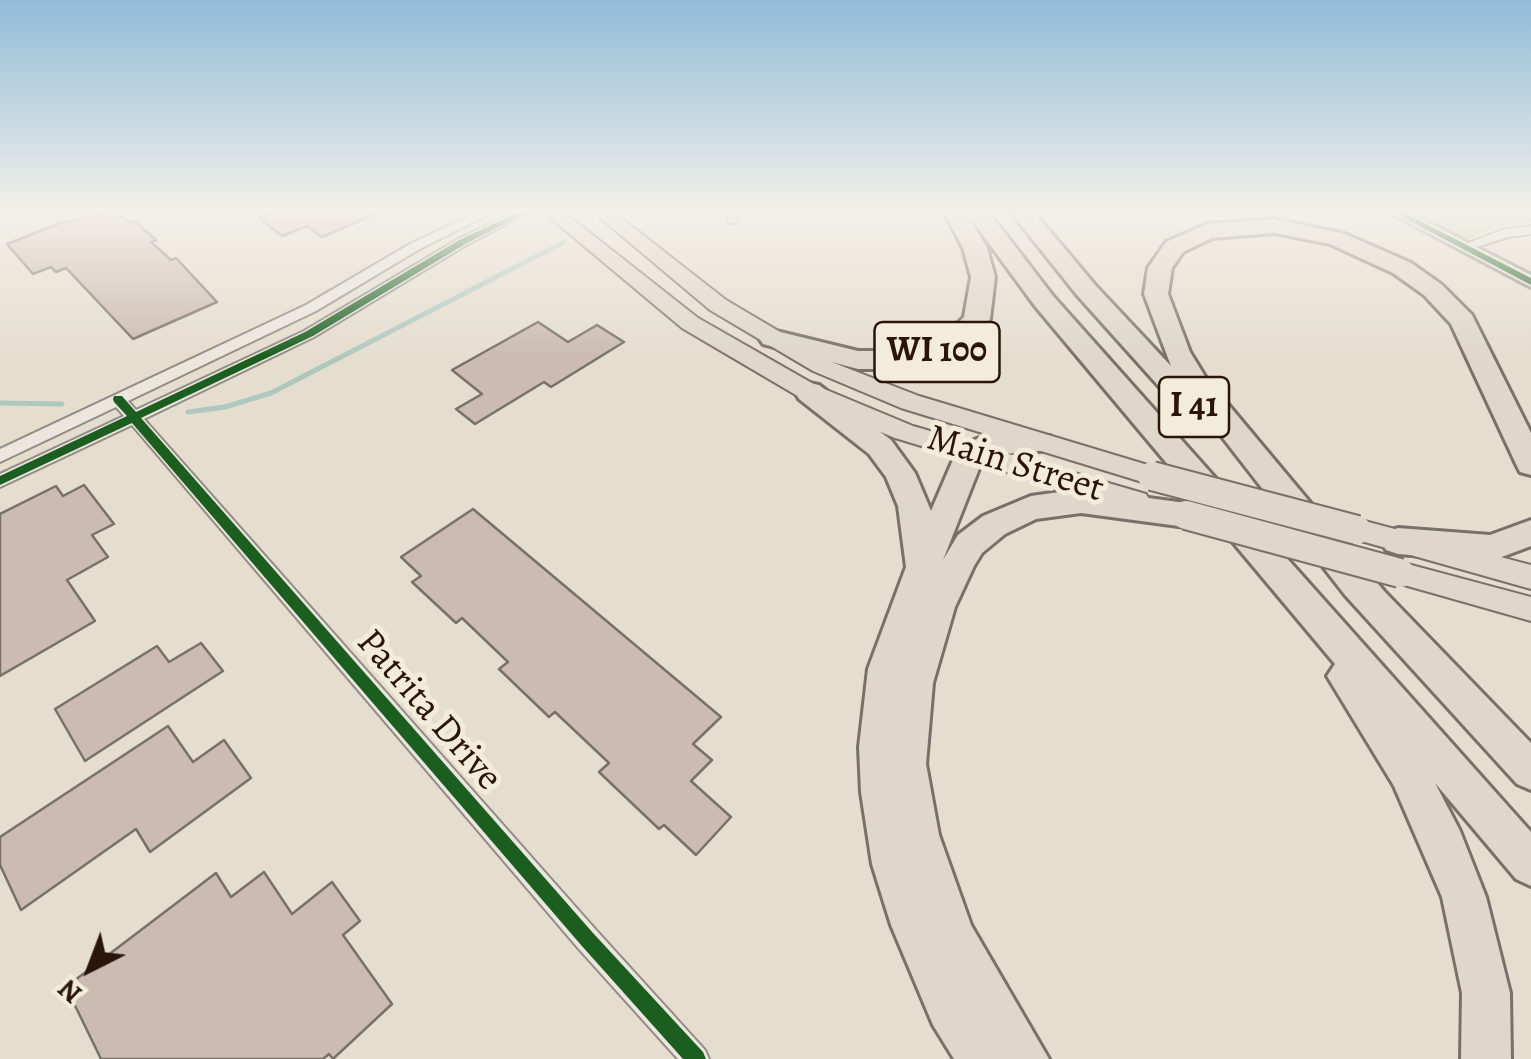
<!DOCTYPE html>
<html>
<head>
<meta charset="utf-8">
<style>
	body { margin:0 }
	#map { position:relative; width:1531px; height:1059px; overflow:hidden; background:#e5decf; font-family:Alegreya,serif }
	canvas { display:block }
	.north { position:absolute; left:40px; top:919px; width:100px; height:100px; -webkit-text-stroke:8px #f4ecda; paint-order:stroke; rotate:222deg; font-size:28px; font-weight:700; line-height:40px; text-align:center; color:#29150a }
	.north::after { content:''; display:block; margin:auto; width:35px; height:45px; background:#29150a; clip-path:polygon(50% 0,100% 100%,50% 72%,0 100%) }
</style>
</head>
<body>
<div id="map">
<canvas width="1531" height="1059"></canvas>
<div class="north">N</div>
</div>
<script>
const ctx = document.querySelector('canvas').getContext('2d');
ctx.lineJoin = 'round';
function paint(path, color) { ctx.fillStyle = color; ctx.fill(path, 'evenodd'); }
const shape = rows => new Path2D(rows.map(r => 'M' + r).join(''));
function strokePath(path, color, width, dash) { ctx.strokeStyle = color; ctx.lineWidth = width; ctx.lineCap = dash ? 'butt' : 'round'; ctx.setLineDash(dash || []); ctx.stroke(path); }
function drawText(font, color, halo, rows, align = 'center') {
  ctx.font = font + ' Alegreya,serif'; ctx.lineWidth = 10; ctx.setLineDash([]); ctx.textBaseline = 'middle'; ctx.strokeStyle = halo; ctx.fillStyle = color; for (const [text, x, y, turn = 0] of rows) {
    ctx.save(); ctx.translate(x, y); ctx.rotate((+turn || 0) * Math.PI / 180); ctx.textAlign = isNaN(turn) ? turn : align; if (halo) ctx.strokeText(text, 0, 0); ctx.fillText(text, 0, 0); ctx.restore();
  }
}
paint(shape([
	[1405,210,1531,210,1531,223,1506,225,1462,240]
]), '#cad0b1');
strokePath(shape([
	[627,214,637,210],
	[0,403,62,404],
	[188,412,225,407,271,393,564,242]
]), '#b0c7bf', 5);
const building = shape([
	[276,210,385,210,322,237,307,226,282,236,259,218,276,210],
	[104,214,109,219,120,215,130,223,135,221,156,240,151,242,171,260,176,258,217,302,133,339,66,268,56,272,51,267,33,274,7,244,60,223,104,214],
	[538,322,568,342,597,325,624,342,551,387,544,382,475,424,456,409,482,394,452,370,538,322],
	[84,485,114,524,92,535,108,557,67,580,95,621,0,676,0,514,56,486,63,496,84,485],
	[473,509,721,717,693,744,712,760,691,781,731,817,696,855,664,825,659,829,599,772,609,763,555,712,549,717,499,669,508,662,462,618,456,623,412,582,421,576,401,557,473,509],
	[201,643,223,671,85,761,55,709,157,646,169,662,201,643],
	[168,726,193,762,224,740,251,778,150,852,136,829,21,910,0,865,0,837,168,726],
	[264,872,292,914,332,882,360,921,343,935,392,1004,333,1059,329,1054,323,1059,101,1059,66,987,216,873,231,897,264,872]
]);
paint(building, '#cbbbb1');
strokePath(building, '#787168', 2.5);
const minor = shape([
	[482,210,497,210,418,250,316,311,128,401,136,410,304,331,460,238,520,210,535,210,468,244,314,337,144,419,596,930,705,1050,709,1059,678,1059,578,948,132,425,0,487,0,474,124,416,116,407,0,462,0,449,306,305,410,244,482,210],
	[725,210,737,210,737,223,729,223,725,210],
	[1531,226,1531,234,1508,237,1464,251,1458,247,1502,230,1531,226]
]);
const tertiary = shape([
	[1385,210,1404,210,1531,275,1531,287,1385,210]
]);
const primary = shape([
	[541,210,561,210,698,318,817,386,913,426,1146,494,1150,501,1146,508,1137,511,895,438,801,398,682,328,541,210],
	[591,210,611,210,726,300,829,361,919,396,1161,469,1165,476,1161,483,1152,485,901,408,813,371,710,310,591,210],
	[1357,519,1531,565,1531,589,1347,537,1343,530,1347,523,1357,519],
	[1400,562,1531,597,1531,621,1390,581,1386,573,1390,565,1400,562]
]);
const motorway = shape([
	[943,210,987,210,1053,296,1531,832,1531,886,1516,879,1435,783,1460,831,1486,897,1510,993,1511,1059,1461,1059,1462,993,1442,897,1394,786,1327,676,1335,664,1035,306,966,212,987,248,995,277,990,319,957,354,904,369,858,369,763,344,759,338,772,330,858,351,904,351,939,342,964,317,971,277,963,248,943,210],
	[1009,210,1032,210,1095,285,1171,366,1144,294,1148,268,1166,242,1207,224,1275,219,1345,234,1411,263,1442,285,1472,315,1531,433,1531,475,1520,472,1516,464,1451,324,1424,295,1393,273,1330,244,1275,233,1212,238,1183,252,1172,268,1168,294,1190,352,1206,378,1384,591,1531,743,1531,790,1517,784,1345,595,1202,411,1192,415,1182,412,1077,295,1009,210],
	[809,383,819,385,891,440,915,473,931,511,959,446,987,435,1050,436,1054,443,1050,450,992,455,982,461,943,560,958,535,983,516,1031,496,1081,489,1186,503,1197,506,1202,515,1197,524,1186,527,1081,513,1036,519,1005,534,982,553,974,566,955,607,933,683,926,764,939,835,971,925,1049,1059,954,1059,933,1025,891,925,872,864,861,792,859,747,868,669,906,567,898,506,886,477,869,454,799,399,795,392,799,385,809,383],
	[1531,520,1531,546,1491,561,1398,554,1386,550,1382,541,1386,532,1398,528,1490,535,1531,520]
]);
strokePath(minor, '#928c83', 4);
strokePath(tertiary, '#928c83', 6);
strokePath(primary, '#787168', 4);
strokePath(motorway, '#787168', 6);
paint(minor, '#ebe7df');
paint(tertiary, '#ebe7df');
paint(primary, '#ded7ca');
paint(motorway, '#ded7ca');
const primaryBridge = shape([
	[1152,476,1357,530],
	[1186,515,1400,573]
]);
strokePath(primaryBridge, '#787168', 32, []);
strokePath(primaryBridge, '#ded7ca', 28);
paint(shape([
	[523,210,533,210,467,243,313,336,141,418,593,933,703,1052,706,1059,683,1059,581,945,132,423,0,485,0,476,127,416,114,402,113,399,114,396,122,396,136,412,305,332,461,239,523,210],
	[1389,210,1399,210,1531,278,1531,285,1389,210]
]), '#1b5e20');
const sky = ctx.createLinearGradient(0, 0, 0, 358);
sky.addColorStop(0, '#91bcd8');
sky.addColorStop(0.59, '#f3f0e9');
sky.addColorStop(1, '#f3f0e900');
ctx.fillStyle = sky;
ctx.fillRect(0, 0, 1531, 358);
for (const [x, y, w] of [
	[937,352,125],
	[1194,407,70]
]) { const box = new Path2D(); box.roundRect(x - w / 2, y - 30, w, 60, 8); ctx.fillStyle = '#f4ecda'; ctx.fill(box); strokePath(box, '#29150a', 2.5); }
drawText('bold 35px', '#29150a', null, [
	["WI 100",937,352],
	["I 41",1194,407]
]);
drawText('38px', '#29150a', '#f4ecda', [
	["Main Street",1015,465,17],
	["Patrita Drive",428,711,49]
]);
</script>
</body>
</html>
